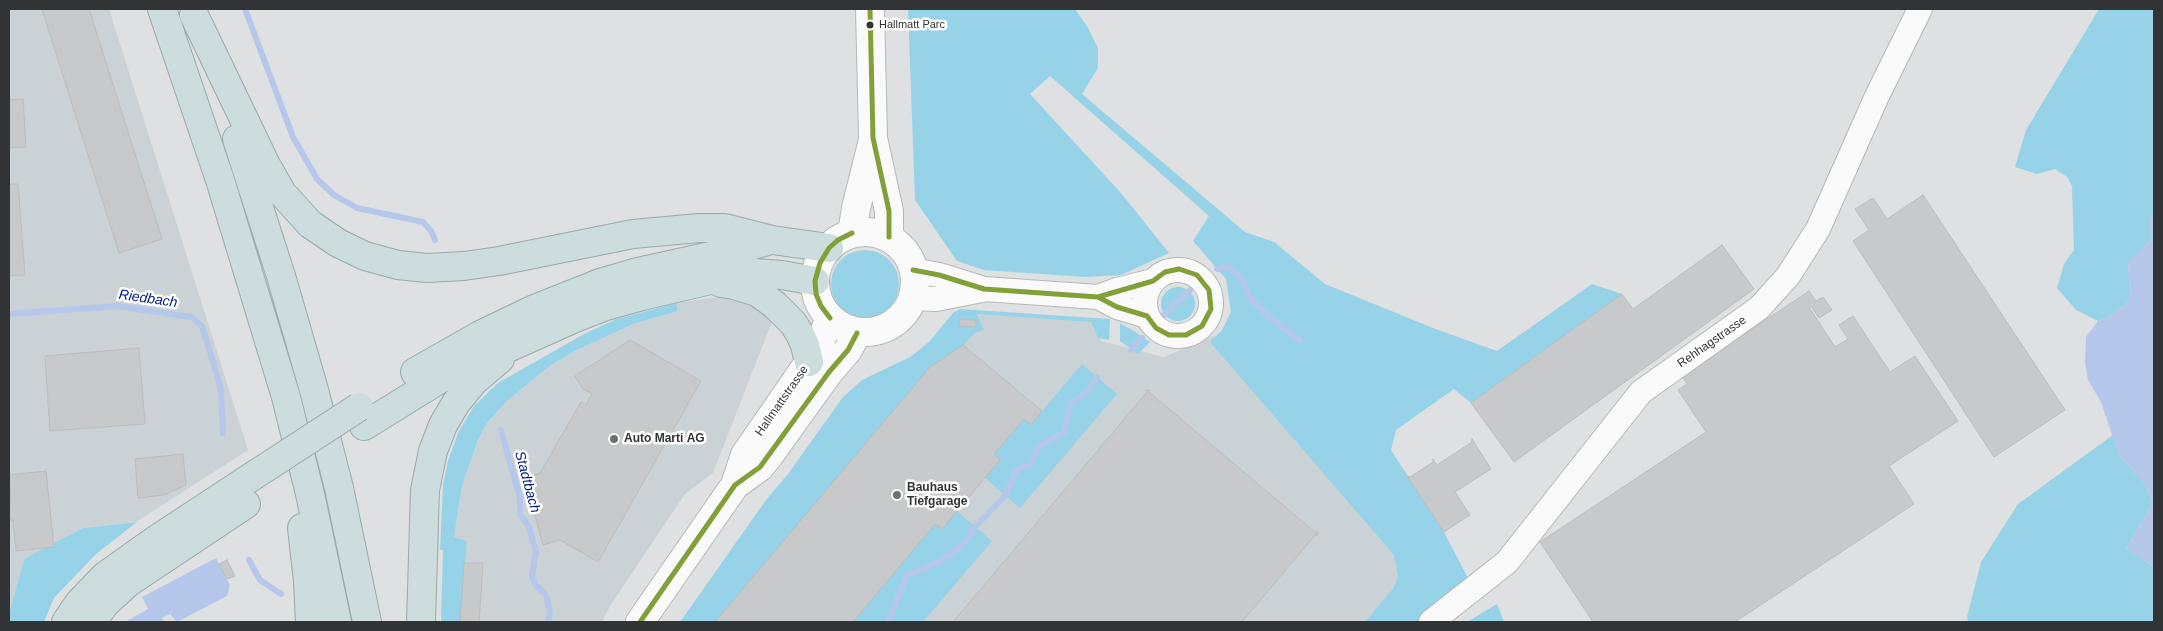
<!DOCTYPE html>
<html>
<head>
<meta charset="utf-8">
<style>
	body { margin:0 }
	#map { position:relative; width:2163px; height:631px; overflow:hidden; background:#dee0e1; font-family:Arial,sans-serif }
	canvas { display:block }
	.frame { position:absolute; inset:0; border:10px solid #323334; pointer-events:none }
</style>
</head>
<body>
<div id="map">
<canvas width="2163" height="631"></canvas>
<div class="frame"></div>
</div>
<script>
const ctx = document.querySelector('canvas').getContext('2d');
ctx.lineJoin = 'round';
function paint(path, color) { ctx.fillStyle = color; ctx.fill(path, 'evenodd'); }
const shape = rows => new Path2D(rows.map(r => 'M' + r).join(''));
function strokePath(path, color, width, dash) { ctx.strokeStyle = color; ctx.lineWidth = width; ctx.lineCap = dash ? 'butt' : 'round'; ctx.setLineDash(dash || []); ctx.stroke(path); }
function drawText(font, color, halo, rows, align = 'center') {
  ctx.font = font + ' Arial,sans-serif'; ctx.lineWidth = 5; ctx.setLineDash([]); ctx.textBaseline = 'middle'; ctx.strokeStyle = halo; ctx.fillStyle = color; for (const [text, x, y, turn = 0] of rows) {
    ctx.save(); ctx.translate(x, y); ctx.rotate((+turn || 0) * Math.PI / 180); ctx.textAlign = isNaN(turn) ? turn : align; if (halo) ctx.strokeText(text, 0, 0); ctx.fillText(text, 0, 0); ctx.restore();
  }
}
paint(shape([
	[9,9,109,9,248,450,136,522,83,528,24,560,9,613],
	[725,296,752,299,773,319,713,473,685,494,610,606,602,622,461,622,467,541,454,537,462,486,478,440,487,423,507,401,551,365,575,351,633,324,678,311,676,303],
	[960,313,1093,318,1101,341,1164,357,1235,327,1434,574,1383,622,696,622]
]), '#cbd2d5');
paint(shape([
	[908,9,1075,9,1087,26,1098,48,1098,68,1082,94,1245,232,1274,242,1325,284,1433,328,1497,351,1592,284,1622,294,1471,403,1454,389,1396,430,1391,450,1444,532,1470,582,1420,622,1365,622,1393,589,1398,577,1394,555,1210,342,1222,330,1231,312,1226,279,1193,241,1209,216,1050,76,1030,94,1121,193,1169,253,1121,275,1085,277,984,270,957,261,915,200],
	[2099,9,2154,9,2154,215,2150,217,2151,240,2128,262,2130,294,2125,305,2110,316,2098,321,2076,310,2057,288,2064,264,2074,250,2072,186,2067,177,2055,169,2037,174,2015,167,2026,130],
	'831 284a34 34 0 1 1 68 0a34 34 0 1 1-68 0Z',
	'1161 304a17 17 0 1 1 34 0a17 17 0 1 1-34 0Z',
	[676,303,678,311,633,324,575,351,551,365,507,401,487,423,478,440,462,486,454,537,467,541,461,622,441,622,443,550,440,550,443,485,448,461,458,433,474,406,498,383,584,334,617,319],
	[960,309,1110,319,1109,340,1098,338,1091,322,977,314,984,330,976,332,963,345,930,367,715,622,680,622,766,500,788,474,843,397,862,380,910,357,929,342,953,313],
	[1120,323,1137,333,1150,342,1138,354,1120,341],
	[1082,364,1117,394,1020,508,985,478,1000,460,994,454,1024,419,1031,424],
	[2113,435,2119,455,2145,484,2153,503,2126,548,2154,567,2154,622,1968,622,1967,617,1981,562,2018,504],
	[957,511,992,541,923,622,853,622,935,524,942,529],
	[137,522,96,554,54,598,44,622,9,622,9,614,24,559,83,528],
	[1497,604,1504,622,1467,622]
]), '#97d3e8');
paint(shape([
	[2154,215,2154,567,2126,548,2153,503,2145,484,2119,455,2101,402,2088,380,2085,363,2086,337,2098,321,2110,316,2125,305,2130,294,2128,262,2151,240,2150,217],
	[216,558,230,585,227,596,177,622,170,614,162,618,164,622,125,622,148,609,142,597]
]), '#b5c7eb');
strokePath(shape([
	[245,9,293,137,317,179,334,195,357,208,423,222,431,231,435,240],
	[1217,269,1227,267,1236,273,1243,281,1251,300,1279,325,1300,340],
	[9,314,117,306,191,317,202,326,217,375,221,391,223,433],
	[1164,315,1190,290],
	[1131,350,1142,338],
	[501,430,520,498,520,514,529,527,536,552,532,576,535,584,546,595,550,613,548,622],
	[249,560,260,580,281,594],
	[888,622,907,575,939,562,964,544,974,528,1005,496,1017,470,1030,465,1039,446,1064,432,1070,404,1086,393,1097,377]
]), '#b5c7eb', 6);
const building = shape([
	[42,9,89,9,162,239,119,253,42,9],
	[23,99,26,147,9,148,9,100,23,99],
	[9,184,18,184,25,275,9,276,9,184],
	[1923,195,2065,410,1994,457,1853,241,1869,230,1855,209,1873,198,1887,219,1923,195],
	[1722,245,1754,289,1514,462,1471,403,1622,294,1633,309,1722,245],
	[1809,291,1816,301,1823,297,1832,310,1819,318,1811,306,1809,307,1835,347,1848,339,1839,325,1853,316,1890,372,1915,356,1958,421,1889,466,1914,504,1735,622,1593,622,1540,542,1706,432,1678,390,1687,384,1682,376,1809,291],
	[960,319,976,320,976,327,959,326,960,319],
	[630,340,701,381,598,562,560,540,543,545,525,478,540,473,581,402,586,405,592,394,583,389,575,376,630,340],
	[963,345,1042,411,1031,425,1024,419,994,454,1000,460,942,529,935,524,853,622,715,622,930,367,963,345],
	[139,348,145,424,50,431,45,356,139,348],
	[1146,390,1150,391,1149,392,1315,532,1318,532,1317,536,1316,534,1242,622,953,622,1147,392,1146,390],
	[1472,439,1491,469,1455,492,1470,515,1444,532,1407,476,1410,477,1433,462,1433,459,1437,465,1472,442,1472,439],
	[183,454,186,485,164,495,138,498,135,459,183,454],
	[46,471,54,547,16,551,13,520,10,520,9,511,9,502,11,502,9,475,46,471],
	[227,560,235,576,227,579,219,564,227,560],
	[464,563,483,563,479,622,460,622,464,563]
]);
paint(building, '#c8c9ca');
strokePath(building, '#bbbdbd', 1);
const minor = shape([
	'1145 303a33 33 0 1 1 66 0a33 33 0 1 1-66 0Z',
	[913,270,939,275,984,289,1098,297,1117,307,1147,316],
	[1098,297,1117,290,1153,281],
	[912,298,936,299,982,290],
	[1431,622,1507,562,1641,392,1759,308,1788,276,1818,229,1877,96,1920,9]
]);
const secondary = shape([
	[870,9,873,138,889,211,889,237],
	'815 282a50 50 0 1 1 100 0a50 50 0 1 1-100 0Z',
	[852,233,856,208,872,144],
	[735,485,760,467,768,457,829,372,848,350,857,333],
	[640,622,735,485,745,455,816,352,830,318]
]);
const motorway = shape([
	[162,9,220,180,286,397,310,494,337,622],
	[194,15,266,165,282,193,310,224,338,243,365,256,398,265,427,268,464,266,499,261,633,234,699,228,725,228,772,240,829,248],
	[237,139,281,276,314,390,339,488,367,622],
	[721,283,734,285,757,292,775,305,793,323,800,334,805,345,809,362],
	[415,372,482,334,532,310,600,283,638,272,729,252,771,240],
	[364,426,443,377,575,318,606,306,642,296,732,275,755,273,782,275,815,281],
	[302,528,308,581,310,622],
	[66,622,79,603,105,576,157,539,253,476],
	[91,622,106,603,129,582,246,504],
	[421,622,425,490,433,451,443,425,456,403,474,381,500,359]
]);
strokePath(minor, '#b6b8b8', 26);
strokePath(secondary, '#b6b8b8', 30);
strokePath(motorway, '#99aaab', 30);
strokePath(minor, '#fafafa', 24);
strokePath(secondary, '#fafafa', 28);
strokePath(motorway, '#cddcdd', 28);
const motorwayBridge = shape([
	[253,476,359,407]
]);
strokePath(motorwayBridge, '#99aaab', 30, []);
strokePath(motorwayBridge, '#cddcdd', 28);
strokePath(shape([
	[870,9,873,138,889,211,889,237],
	[1179,269,1197,275,1209,290,1211,309,1202,326,1186,335,1169,335,1156,328,1147,316,1117,307,1098,297,1153,281,1165,272,1179,269],
	[913,270,939,275,984,289,1098,297],
	[830,318,821,306,816,294,815,281,820,263,829,248,838,240,852,233],
	[640,622,735,485,760,467,829,372,848,350,857,333]
]), '#83a038', 5);
for (const [x, y, r, color] of [
	[870,25,4.5,"#323334"],
	[614,439,5,"#6e7071"],
	[897,495,5,"#6e7071"]
]) { const dot = new Path2D(); dot.arc(x, y, r, 0, 2 * Math.PI); ctx.fillStyle = color; ctx.fill(dot); strokePath(dot, '#fff', 2); }
drawText('11px', '#323334', '#fff', [
	["Hallmatt Parc",879,25]
], 'left');
drawText('12px', '#323334', '#fff', [
	["Rehhagstrasse",1712,342,-35],
	["Hallmattstrasse",782,401,-55]
]);
drawText('bold 12px', '#323334', '#fff', [
	["Auto Marti AG",624,439],
	["Bauhaus",907,488],
	["Tiefgarage",907,502]
], 'left');
drawText('italic 14px', '#05217f', '#fff', [
	["Riedbach",148,299,8],
	["Stadtbach",527,482,75]
]);
</script>
</body>
</html>
